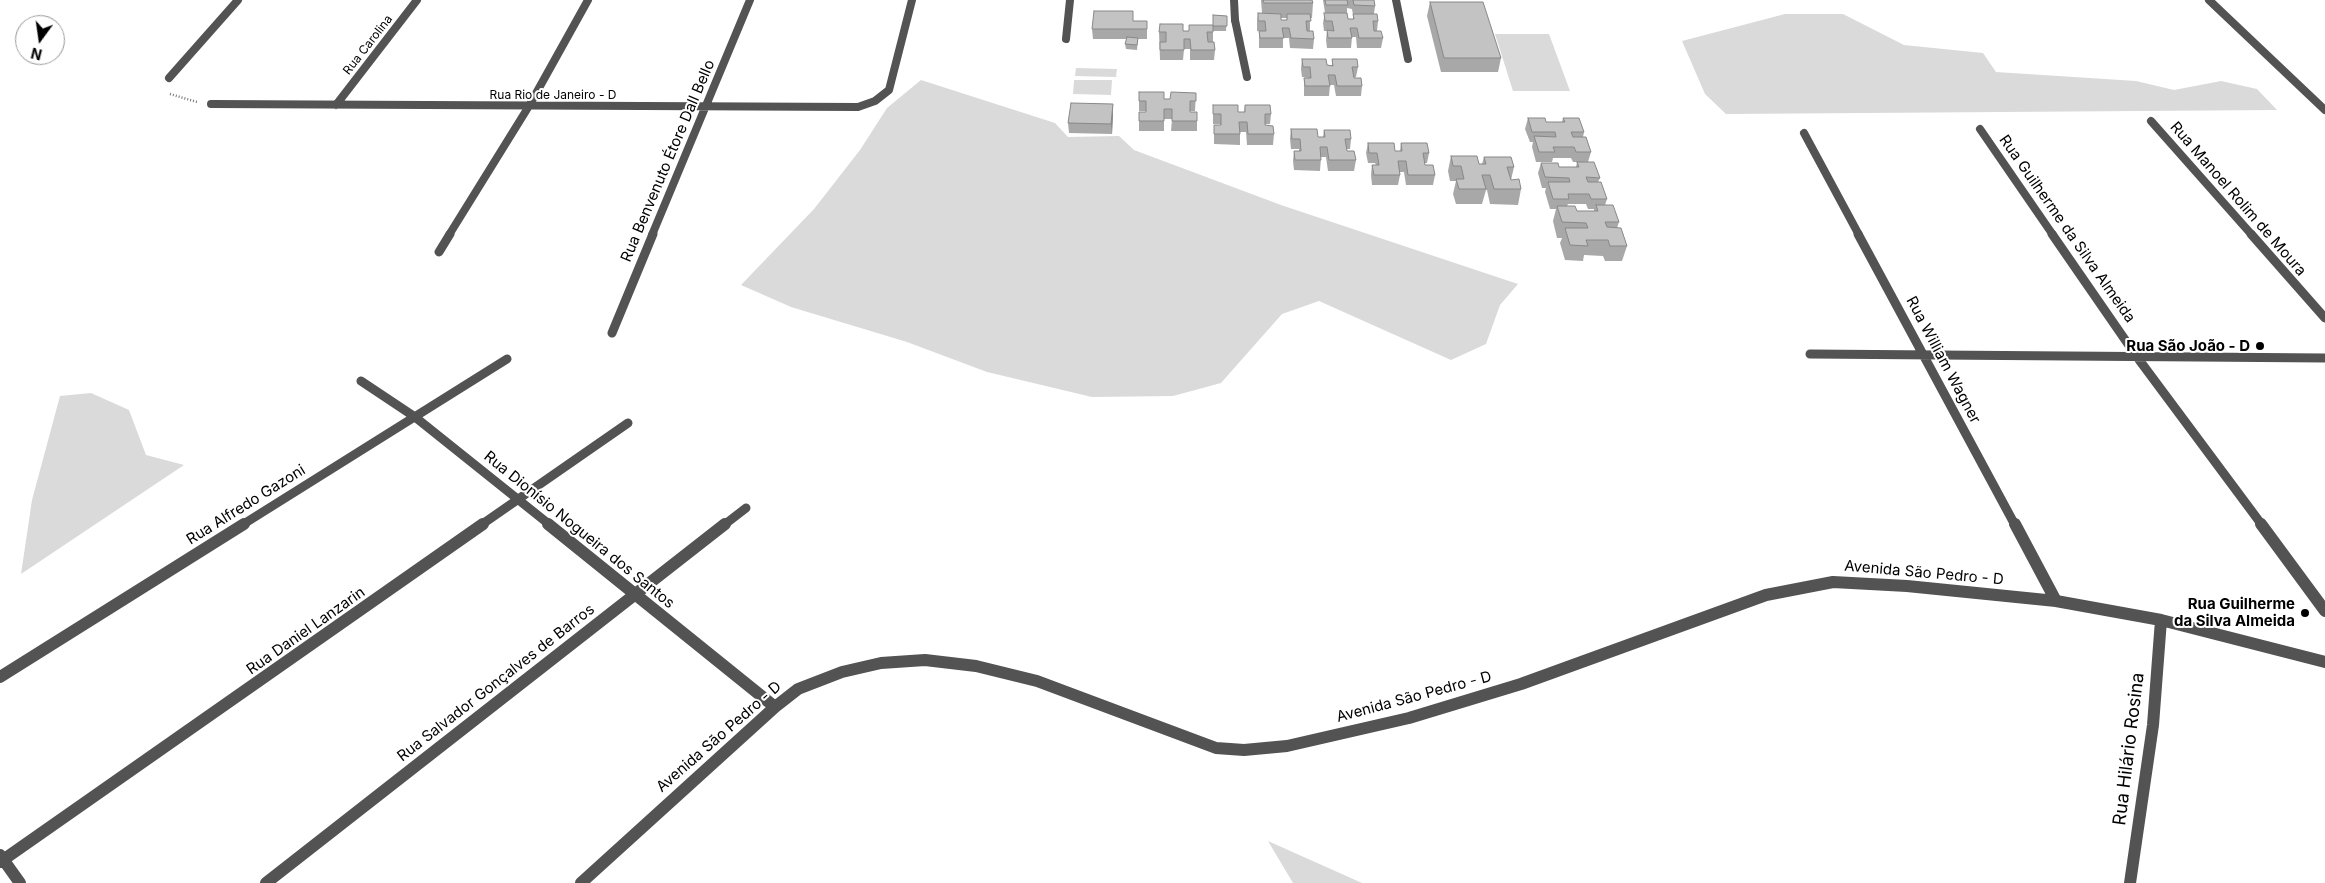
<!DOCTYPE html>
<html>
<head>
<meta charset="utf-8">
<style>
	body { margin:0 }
	#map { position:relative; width:2325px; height:883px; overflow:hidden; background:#fff; font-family:Inter,sans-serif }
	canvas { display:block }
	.north { position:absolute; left:15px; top:15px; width:50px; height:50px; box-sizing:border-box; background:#fff; border:1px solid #999; border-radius:50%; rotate:194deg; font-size:14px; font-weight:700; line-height:20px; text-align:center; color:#000 }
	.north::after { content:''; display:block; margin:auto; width:18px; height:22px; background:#000; clip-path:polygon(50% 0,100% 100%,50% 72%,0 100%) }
</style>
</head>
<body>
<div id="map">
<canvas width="2325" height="883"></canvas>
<div class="north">N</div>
</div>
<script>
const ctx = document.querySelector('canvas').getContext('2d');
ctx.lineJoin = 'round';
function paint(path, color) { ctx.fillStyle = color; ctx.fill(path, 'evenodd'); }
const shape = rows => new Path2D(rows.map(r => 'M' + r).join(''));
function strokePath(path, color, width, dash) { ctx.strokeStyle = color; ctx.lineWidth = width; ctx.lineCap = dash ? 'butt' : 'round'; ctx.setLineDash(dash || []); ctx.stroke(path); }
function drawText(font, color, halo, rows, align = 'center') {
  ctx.font = font + ' Inter,sans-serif'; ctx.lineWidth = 4; ctx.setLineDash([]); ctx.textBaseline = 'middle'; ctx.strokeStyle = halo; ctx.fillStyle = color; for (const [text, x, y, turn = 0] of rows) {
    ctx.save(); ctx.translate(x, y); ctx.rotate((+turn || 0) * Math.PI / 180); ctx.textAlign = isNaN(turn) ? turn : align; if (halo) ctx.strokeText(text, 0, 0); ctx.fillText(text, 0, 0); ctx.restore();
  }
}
paint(shape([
	[1785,14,1843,14,1904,45,1983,53,1996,72,2136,81,2174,90,2221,81,2257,89,2277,110,1726,114,1705,94,1682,41],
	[1495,34,1549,34,1570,91,1513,91],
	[1076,68,1117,69,1116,77,1075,76],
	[921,80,1055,123,1068,137,1119,136,1134,150,1281,205,1518,284,1500,305,1486,344,1451,360,1319,301,1282,314,1221,383,1173,396,1092,397,987,372,907,342,791,307,741,285,814,209,860,150,887,108],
	[1074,80,1112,80,1111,95,1073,94],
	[91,393,129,410,146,455,184,465,21,574,32,500,60,396],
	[1268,841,1362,883,1293,883]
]), '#dadada');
strokePath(shape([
	[170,94,197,102]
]), '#757575', 2.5, [1, 2]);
strokePath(shape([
	[1396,0,1408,59],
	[1235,20,1247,77]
]), '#535353', 8);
strokePath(shape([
	[1234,0,1235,20],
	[2209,0,2325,110],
	[1066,39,1070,0],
	[169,78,238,0],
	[211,104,858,107,875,101,889,90,912,0],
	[336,105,417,0],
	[2151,121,2252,235],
	[1980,129,2053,235],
	[1804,133,1859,235],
	[449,235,529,106,588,0],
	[652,235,750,0]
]), '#535353', 8);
strokePath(shape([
	[1858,234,2015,525],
	[2052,234,2137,357,2262,525],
	[2251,234,2325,318],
	[439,252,450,234],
	[612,333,653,234],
	[1810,354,2325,358],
	[361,381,415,417,550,525],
	[242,525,507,359],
	[481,525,628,423],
	[724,525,746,508]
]), '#535353', 9);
strokePath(shape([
	[548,524,775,707],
	[2015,524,2056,601],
	[2261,524,2325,611],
	[0,677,244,524],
	[0,855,20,883],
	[0,862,483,524],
	[266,883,725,524],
	[581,883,775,707,798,689,842,672,881,663,925,660,976,666,1037,681,1216,748,1244,750,1287,746,1409,718,1521,684,1766,595,1833,582,1907,586,2056,601,2161,620,2325,662],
	[2130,883,2153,725,2161,620]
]), '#535353', 12);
paint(shape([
	[1261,0,1312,0,1313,3,1312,18,1310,18,1310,31,1314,39,1313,49,1290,48,1289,38,1283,38,1283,48,1259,48,1259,31,1257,31,1257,23,1258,13,1262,13],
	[1281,18,1287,18,1286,20,1281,20],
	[1323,0,1374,0,1375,6,1374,14,1378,21,1377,31,1383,38,1381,48,1357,48,1356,37,1352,37,1351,48,1327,48,1326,40,1327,31,1324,31,1323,23,1325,13],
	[1347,8,1352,9,1353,15,1353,19,1348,19,1347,13],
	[1430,2,1501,58,1498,72,1441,72,1427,16],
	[1213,15,1227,16,1226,31,1213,31,1213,42,1215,50,1214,60,1190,60,1190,49,1184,49,1183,60,1160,60,1159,32,1189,31,1213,25],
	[1133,21,1147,21,1147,39,1138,39,1137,50,1126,49,1125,44,1127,39,1093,39,1092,29],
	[1302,59,1327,65,1332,65,1332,59,1358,67,1356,77,1354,77,1362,86,1361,96,1336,96,1334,85,1330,85,1329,96,1304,96,1304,78,1309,78,1302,77,1301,69],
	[1139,92,1164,99,1170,99,1196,93,1195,111,1190,111,1190,112,1197,112,1197,131,1171,131,1172,119,1164,119,1164,131,1139,131,1139,112,1146,112,1146,111,1139,111],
	[1113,104,1113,114,1112,134,1069,133,1068,123],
	[1213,105,1238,112,1244,112,1245,105,1271,114,1270,124,1265,124,1265,125,1274,134,1273,145,1247,145,1246,132,1240,132,1240,145,1214,144,1214,125,1220,125,1220,124,1213,124],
	[1528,118,1546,122,1562,122,1563,118,1584,132,1583,137,1591,152,1588,162,1600,178,1598,182,1607,199,1605,205,1619,222,1617,228,1627,246,1622,261,1605,261,1603,256,1584,255,1583,261,1565,260,1560,243,1562,238,1557,238,1553,221,1556,209,1550,209,1545,192,1546,188,1542,188,1538,173,1541,163,1559,167,1576,167,1577,162,1573,162,1571,158,1553,158,1552,162,1536,162,1532,147,1533,142,1530,142,1525,129],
	[1568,204,1586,204,1588,209,1594,209,1594,211,1577,211,1567,206],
	[1291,129,1318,137,1323,137,1324,130,1351,139,1350,149,1346,149,1347,151,1356,160,1354,171,1328,171,1326,157,1321,157,1320,171,1294,170,1293,161,1294,151,1299,151,1299,149,1291,149,1290,139],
	[1368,143,1395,151,1400,151,1401,143,1429,153,1427,163,1425,163,1425,165,1435,175,1433,185,1406,185,1404,172,1400,172,1400,175,1398,185,1372,185,1371,175,1372,165,1376,165,1375,163,1368,163,1366,153],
	[1451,156,1479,164,1482,164,1484,157,1514,167,1511,180,1521,189,1518,205,1490,204,1487,190,1486,190,1482,204,1456,204,1453,194,1456,181,1450,181,1448,171]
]), '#a8a8a8');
paint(shape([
	[1113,104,1113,114,1112,134,1111,124]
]), '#888');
const building = shape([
	[1263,0,1312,0,1313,3,1264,3,1263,0],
	[1325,0,1347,0,1348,5,1326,5,1325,0],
	[1353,0,1374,0,1375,6,1354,5,1353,0],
	[1430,2,1483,2,1501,58,1444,58,1430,2],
	[1094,11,1133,11,1133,21,1147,21,1147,29,1092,29,1094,11],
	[1258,13,1281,14,1281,20,1287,20,1287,14,1310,14,1311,21,1306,21,1307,31,1313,31,1314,39,1291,38,1289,28,1282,28,1284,38,1260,38,1259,31,1266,31,1265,21,1258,21,1258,13],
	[1324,13,1347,13,1348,19,1354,19,1353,14,1377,14,1378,21,1373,21,1374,31,1381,31,1383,38,1359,38,1357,28,1350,28,1352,38,1328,38,1327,30,1334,31,1332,21,1325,21,1324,13],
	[1213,15,1227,16,1227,26,1213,26,1213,15],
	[1160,24,1183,24,1183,31,1189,31,1189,25,1213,25,1213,32,1207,32,1208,42,1214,42,1215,50,1191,50,1190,39,1184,39,1184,50,1160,50,1160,42,1166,42,1166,32,1159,32,1160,24],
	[1127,37,1138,38,1137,45,1125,44,1127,37],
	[1302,59,1326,59,1327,65,1333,66,1332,59,1357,59,1358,67,1352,67,1354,78,1361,78,1362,86,1337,86,1335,75,1328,75,1330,86,1305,86,1304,78,1311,78,1310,67,1303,67,1302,59],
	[1139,92,1164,92,1164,99,1170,99,1171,92,1196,93,1196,101,1190,101,1190,112,1197,112,1197,121,1172,121,1172,109,1164,109,1164,121,1139,121,1139,112,1146,112,1146,101,1139,101,1139,92],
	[1071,103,1113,104,1111,124,1068,123,1071,103],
	[1213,105,1238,105,1238,112,1245,112,1245,105,1270,105,1271,114,1265,114,1265,125,1273,126,1274,134,1248,134,1247,122,1239,122,1240,134,1214,134,1214,125,1221,125,1221,114,1213,114,1213,105],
	[1528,118,1545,118,1546,122,1565,122,1563,118,1579,118,1584,132,1571,132,1573,137,1586,137,1591,152,1576,152,1574,147,1553,147,1555,152,1539,152,1534,136,1556,137,1555,132,1532,132,1528,118],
	[1291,129,1317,129,1318,137,1325,137,1324,130,1350,130,1351,139,1345,139,1347,151,1354,151,1356,160,1329,160,1327,147,1320,147,1321,160,1295,160,1294,151,1301,151,1300,139,1292,139,1291,129],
	[1368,143,1394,143,1395,151,1402,151,1401,143,1427,143,1429,153,1423,153,1425,165,1433,165,1435,175,1408,175,1406,161,1398,161,1400,175,1374,175,1372,165,1379,165,1377,153,1369,153,1368,143],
	[1451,156,1477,156,1479,164,1486,164,1484,157,1511,157,1514,167,1507,167,1511,180,1519,179,1521,189,1494,189,1490,175,1482,175,1486,189,1459,189,1456,179,1464,179,1461,166,1453,166,1451,156],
	[1577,162,1594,162,1600,178,1586,177,1588,182,1601,182,1607,199,1591,199,1589,194,1568,194,1569,199,1553,199,1548,182,1570,182,1569,178,1545,177,1541,163,1558,163,1559,167,1579,167,1577,162],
	[1596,205,1613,205,1619,222,1605,222,1607,227,1621,228,1627,246,1610,246,1608,240,1586,240,1588,246,1570,245,1565,228,1588,228,1586,223,1562,222,1557,206,1575,206,1577,211,1598,211,1596,205]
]);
paint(building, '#c3c3c3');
strokePath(building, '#888', 1);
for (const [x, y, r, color] of [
	[2260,346,5,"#000"],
	[2305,613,5,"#000"]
]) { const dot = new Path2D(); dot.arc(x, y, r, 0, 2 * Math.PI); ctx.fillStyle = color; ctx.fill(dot); strokePath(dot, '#fff', 2); }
drawText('12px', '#000', '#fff', [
	["Rua Carolina",368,45,-52],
	["Rua Rio de Janeiro - D",553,95]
]);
drawText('15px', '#000', '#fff', [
	["Rua Benvenuto Étore Dall Bello",668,161,-67],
	["Rua Manoel Rolim de Moura",2238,199,49],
	["Rua Guilherme da Silva Almeida",2067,229,55],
	["Rua William Wagner",1943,360,62],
	["Rua Alfredo Gazoni",246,505,-32],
	["Rua Dionísio Nogueira dos Santos",579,530,39],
	["Avenida São Pedro - D",1924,573,5],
	["Rua Daniel Lanzarin",306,631,-35],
	["Rua Salvador Gonçalves de Barros",496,683,-38],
	["Avenida São Pedro - D",1414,697,-15],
	["Avenida São Pedro - D",719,737,-41]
]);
drawText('bold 15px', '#000', '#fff', [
	["Rua São João - D",2250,346],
	["Rua Guilherme",2295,604],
	["da Silva Almeida",2295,621]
], 'right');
drawText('18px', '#000', '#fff', [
	["Rua Hilário Rosina",2129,749,-83]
]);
</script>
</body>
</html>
